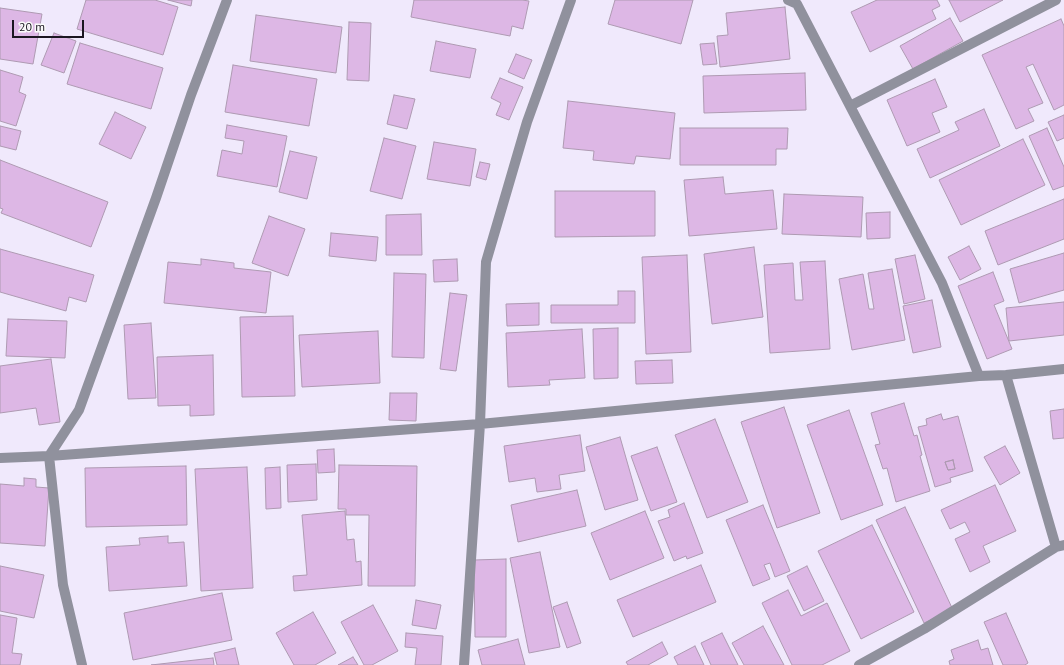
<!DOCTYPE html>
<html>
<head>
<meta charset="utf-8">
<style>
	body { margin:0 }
	#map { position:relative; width:1064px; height:665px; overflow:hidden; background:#f0e9fc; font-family:"PT Sans",sans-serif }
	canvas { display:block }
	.scale { position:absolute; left:12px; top:20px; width:72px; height:18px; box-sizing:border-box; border:2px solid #1b1621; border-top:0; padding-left:5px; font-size:12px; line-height:14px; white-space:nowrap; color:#1b1621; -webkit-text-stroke:3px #fafafa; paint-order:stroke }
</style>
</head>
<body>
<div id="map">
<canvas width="1064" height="665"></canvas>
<div class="scale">20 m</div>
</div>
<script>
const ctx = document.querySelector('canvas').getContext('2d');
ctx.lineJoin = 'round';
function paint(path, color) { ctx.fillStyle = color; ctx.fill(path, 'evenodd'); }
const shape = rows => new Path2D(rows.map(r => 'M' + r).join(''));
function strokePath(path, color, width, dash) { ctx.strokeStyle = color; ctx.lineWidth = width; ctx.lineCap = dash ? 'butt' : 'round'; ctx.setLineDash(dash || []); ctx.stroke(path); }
const building = shape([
	[86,0,155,0,178,7,163,55,77,29,86,0],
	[168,0,192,0,191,6,168,0],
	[414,0,522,0,529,1,523,29,512,26,510,36,411,17,414,0],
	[615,0,693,0,681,44,608,24,615,0],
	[877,0,937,0,940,6,932,10,936,19,870,52,851,12,877,0],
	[949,0,1003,0,960,22,949,0],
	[785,7,790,59,720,67,717,36,728,35,726,13,785,7],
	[0,8,42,14,33,64,0,59,0,8],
	[256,15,342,27,336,73,250,61,256,15],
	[950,18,963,41,913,69,900,46,950,18],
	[1061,19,1064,26,1064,105,1054,110,1033,64,1026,67,1043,103,1028,109,1034,121,1016,129,982,55,1061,19],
	[349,22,371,23,369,81,347,80,349,22],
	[54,33,76,41,64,73,41,65,54,33],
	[436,41,476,49,470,78,430,71,436,41],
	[80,43,163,68,151,109,67,84,80,43],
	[714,43,717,64,703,65,700,44,714,43],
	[516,54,532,60,524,79,508,72,516,54],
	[233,65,317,79,309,126,225,112,233,65],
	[0,70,23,77,19,92,26,95,16,126,0,121,0,70],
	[805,73,806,110,704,113,703,76,805,73],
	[500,78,523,87,509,120,496,115,501,103,491,98,500,78],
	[935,79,947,107,932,113,940,132,907,146,887,100,935,79],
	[394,95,415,99,407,129,387,124,394,95],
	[568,101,675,113,670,159,636,156,634,164,593,160,594,151,563,148,568,101],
	[984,109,1000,146,930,178,917,149,959,130,955,122,984,109],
	[115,112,146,127,131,159,99,144,115,112],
	[1064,115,1064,138,1057,141,1048,122,1064,115],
	[227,125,287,136,277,187,217,176,222,150,242,154,244,141,225,138,227,125],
	[0,126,21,131,16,150,0,146,0,126],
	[680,128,788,128,787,149,776,149,776,165,680,165,680,128],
	[1047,128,1064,167,1064,186,1053,190,1029,136,1047,128],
	[384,138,416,146,402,199,370,191,384,138],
	[1023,139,1045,185,961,225,939,180,1023,139],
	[434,142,476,149,470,186,427,179,434,142],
	[290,151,317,157,307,199,279,192,290,151],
	[0,160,108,202,91,247,1,213,3,209,0,208,0,160],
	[480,162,490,164,486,180,476,177,480,162],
	[723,177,725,194,773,190,777,229,689,236,684,180,723,177],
	[555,191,655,191,655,236,555,237,555,191],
	[784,194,863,197,861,237,782,234,784,194],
	[1064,199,1064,239,998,265,985,231,1064,199],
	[890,212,890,238,867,239,866,213,890,212],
	[421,214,422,255,386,255,386,215,421,214],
	[269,216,305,229,288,276,252,263,269,216],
	[331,233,378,237,376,261,329,256,331,233],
	[969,246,981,269,960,280,948,257,969,246],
	[754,247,763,317,712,324,704,254,754,247],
	[0,249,94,275,86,302,69,297,66,311,0,292,0,249],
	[1064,253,1064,290,1019,303,1010,269,1064,253],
	[687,255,691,352,646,354,642,257,687,255],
	[915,255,925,299,904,304,895,259,915,255],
	[201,259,234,263,234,268,271,272,266,313,164,303,168,262,201,265,201,259],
	[457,259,458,281,434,282,433,260,457,259],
	[825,261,830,349,770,353,764,265,793,263,795,300,803,300,800,262,825,261],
	[892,269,905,340,852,350,839,279,863,274,869,309,874,309,868,273,892,269],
	[993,272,1004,301,994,305,1012,349,987,359,958,286,993,272],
	[394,273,426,274,424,358,392,357,394,273],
	[618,291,635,291,635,323,551,323,551,305,618,305,618,291],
	[450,293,467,295,456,371,440,369,450,293],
	[932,300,941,347,913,353,903,306,932,300],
	[1064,302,1064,335,1009,341,1006,308,1064,302],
	[539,303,539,325,507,326,506,304,539,303],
	[293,316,295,396,242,397,240,317,293,316],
	[8,319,67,321,65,358,6,356,8,319],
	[151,323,156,398,128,399,124,325,151,323],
	[618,328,618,378,594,379,593,329,618,328],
	[582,329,585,378,549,380,550,385,508,387,506,333,582,329],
	[378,331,380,383,302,387,299,335,378,331],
	[213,355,214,415,190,416,190,405,158,406,157,357,213,355],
	[51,359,60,422,39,425,36,408,0,413,0,366,51,359],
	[672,360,673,383,636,384,635,361,672,360],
	[390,393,417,393,416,421,389,420,390,393],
	[904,403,914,436,917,435,922,455,920,456,930,491,896,502,887,468,883,469,875,445,880,444,871,413,904,403],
	[784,407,820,513,777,528,741,422,784,407],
	[1064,409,1064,438,1053,439,1050,411,1064,409],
	[849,410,883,505,841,520,807,425,849,410],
	[941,414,943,420,958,416,973,471,950,478,951,482,935,487,918,427,927,425,926,419,941,414],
	[953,460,955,469,948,470,945,462,953,460],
	[715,419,748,502,707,518,675,435,715,419],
	[580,435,585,471,559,475,561,489,537,492,535,478,509,482,504,446,580,435],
	[620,437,638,500,605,510,586,447,620,437],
	[1005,446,1020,473,1000,485,984,457,1005,446],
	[657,447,677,502,651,511,631,456,657,447],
	[334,449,335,472,318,473,317,450,334,449],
	[953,460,955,469,948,470,945,462,953,460],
	[316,464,317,500,288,502,287,465,316,464],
	[339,465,417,466,415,586,368,586,369,515,346,515,346,509,338,509,339,465],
	[186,466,187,525,86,527,85,468,186,466],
	[247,467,253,588,201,591,195,469,247,467],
	[280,467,281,508,266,509,265,468,280,467],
	[24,478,36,479,36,487,49,488,45,546,0,543,0,484,24,486,24,478],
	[995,485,1016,531,983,546,990,562,970,572,955,539,970,532,965,522,950,529,941,510,995,485],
	[577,490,586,526,518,542,511,505,577,490],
	[684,503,703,553,687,559,686,556,674,561,658,521,670,517,668,510,684,503],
	[763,505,790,571,775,577,770,563,764,565,770,579,753,586,726,520,763,505],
	[905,507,953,610,924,623,876,520,905,507],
	[345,511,347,540,354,539,356,562,361,561,362,585,294,591,293,576,307,575,302,515,345,511],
	[645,511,664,558,610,580,591,533,645,511],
	[872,525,914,612,861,639,818,551,872,525],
	[168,536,168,543,184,542,187,586,109,591,106,547,140,545,139,538,168,536],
	[540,552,560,647,529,653,510,558,540,552],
	[506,559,506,637,475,637,474,560,506,559],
	[701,565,716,602,633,637,617,600,701,565],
	[0,566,44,575,34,618,0,611,0,566],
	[807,566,824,601,804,611,787,576,807,566],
	[788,590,801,616,827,603,850,651,822,665,792,665,762,603,788,590],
	[222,593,232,640,133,660,124,613,222,593],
	[416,600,441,605,436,629,412,625,416,600],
	[567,602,581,643,567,648,553,607,567,602],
	[373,605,398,651,372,665,364,665,341,622,373,605],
	[313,612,336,653,315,665,294,665,276,633,313,612],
	[1006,613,1028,663,1025,665,1003,665,984,622,1006,613],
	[0,615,17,618,12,653,22,654,20,665,0,665,0,615],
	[763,626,784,665,744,665,732,643,763,626],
	[406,633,443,636,441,665,415,665,417,648,405,647,406,633],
	[722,633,738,665,711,665,701,643,722,633],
	[518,639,525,665,482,665,478,650,518,639],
	[978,640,981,650,988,648,993,665,950,665,949,661,954,659,951,650,978,640],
	[662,642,668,654,648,665,628,665,626,662,662,642],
	[695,646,704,665,678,665,674,657,695,646],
	[235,648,239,665,217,665,214,653,235,648],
	[353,657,358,665,338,665,353,657],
	[213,658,214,665,151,665,213,658]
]);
paint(building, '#ddb7e5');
strokePath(building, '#ae9ab2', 1);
strokePath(shape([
	[788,0,797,4,942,283,979,376],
	[850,106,1056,0],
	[1006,375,1056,547,1064,545],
	[0,458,49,456,480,424,979,376,1006,375,1064,369],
	[82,665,63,585,49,456,79,410,156,198,191,95,227,0],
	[464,665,480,424,486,262,527,122,571,0],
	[859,665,924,629,1056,547]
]), '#90919d', 10);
</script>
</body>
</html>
